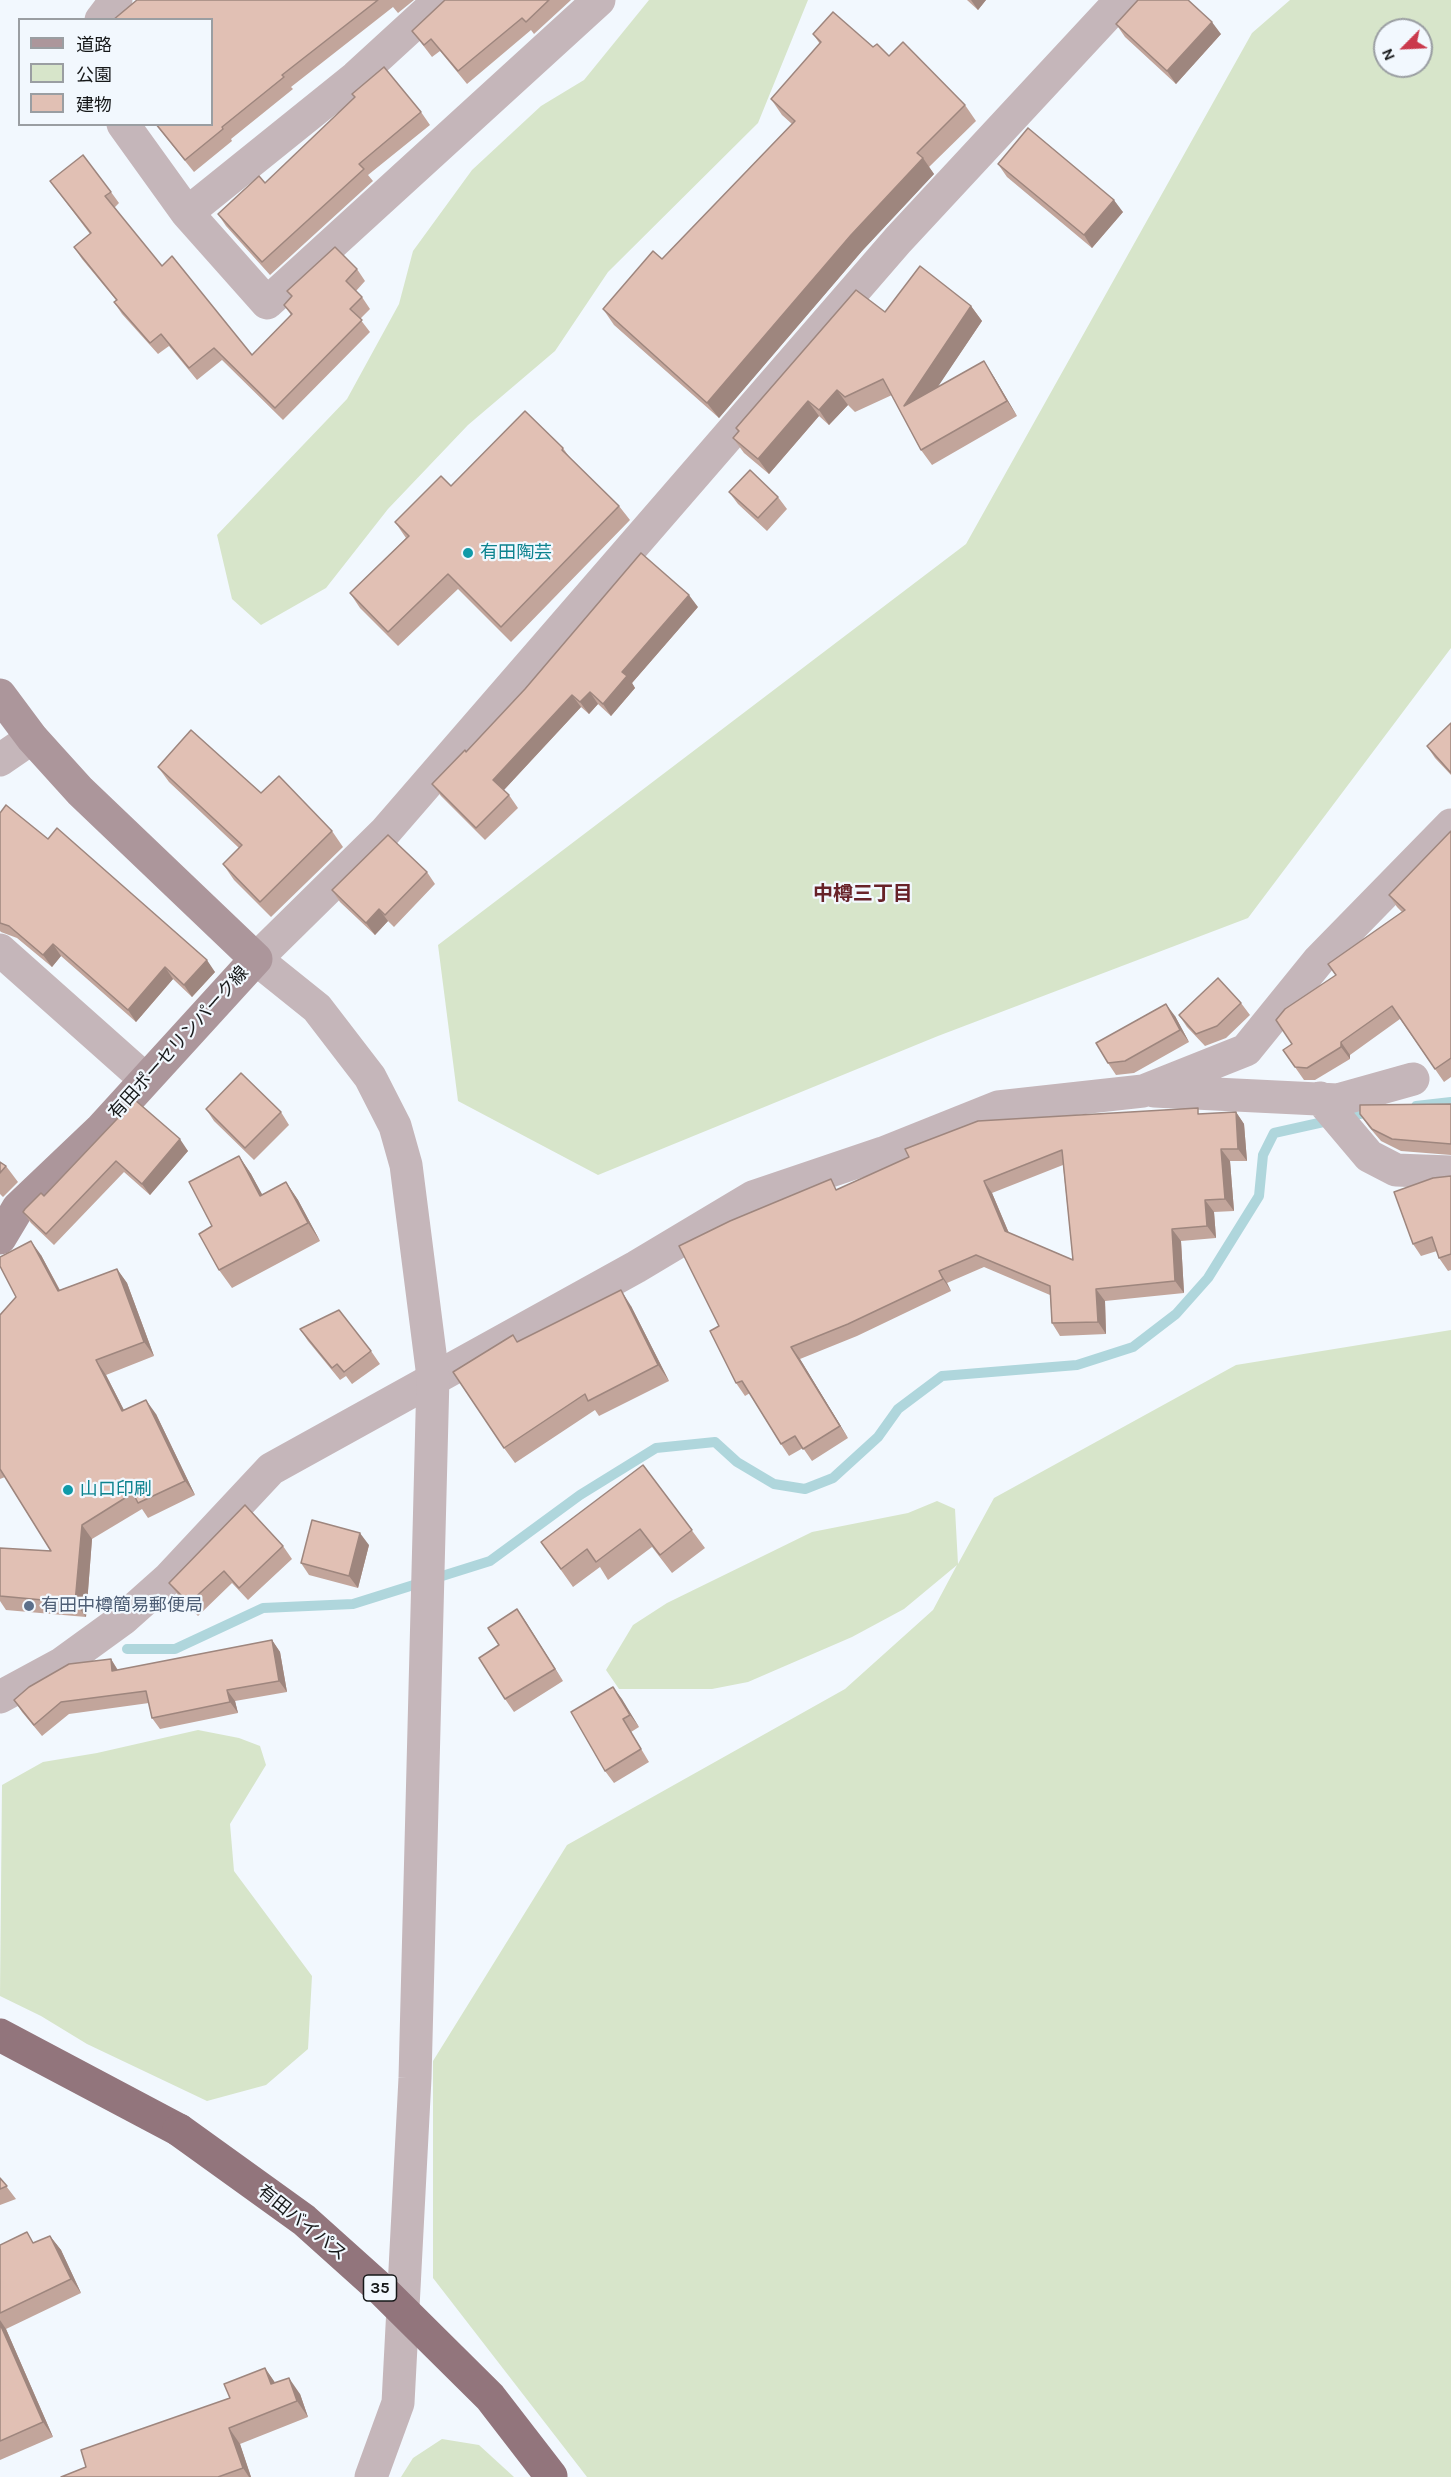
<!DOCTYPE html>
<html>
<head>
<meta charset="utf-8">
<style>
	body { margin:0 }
	#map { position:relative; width:1451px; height:2477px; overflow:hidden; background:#f2f8fe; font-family:Karla,"Noto Sans JP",sans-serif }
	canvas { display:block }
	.legend { position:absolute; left:18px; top:18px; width:195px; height:108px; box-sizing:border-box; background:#f2f8fe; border:2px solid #9a9ea2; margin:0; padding:8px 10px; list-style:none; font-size:18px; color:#161819 }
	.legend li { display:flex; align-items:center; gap:12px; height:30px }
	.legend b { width:30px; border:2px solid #9a9ea2 }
	.north { position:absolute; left:1373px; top:18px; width:60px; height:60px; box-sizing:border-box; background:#f2f8fe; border:2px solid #9a9ea2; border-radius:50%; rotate:246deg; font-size:16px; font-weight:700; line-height:24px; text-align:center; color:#161819 }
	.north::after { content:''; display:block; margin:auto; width:21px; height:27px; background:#ca394c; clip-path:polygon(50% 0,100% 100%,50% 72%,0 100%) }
</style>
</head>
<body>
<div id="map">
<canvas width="1451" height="2477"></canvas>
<ul class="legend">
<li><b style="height:8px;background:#ac969b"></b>道路</li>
<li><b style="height:16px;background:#d7e5ca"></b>公園</li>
<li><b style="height:16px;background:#e1c0b4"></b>建物</li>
</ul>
<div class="north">N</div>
</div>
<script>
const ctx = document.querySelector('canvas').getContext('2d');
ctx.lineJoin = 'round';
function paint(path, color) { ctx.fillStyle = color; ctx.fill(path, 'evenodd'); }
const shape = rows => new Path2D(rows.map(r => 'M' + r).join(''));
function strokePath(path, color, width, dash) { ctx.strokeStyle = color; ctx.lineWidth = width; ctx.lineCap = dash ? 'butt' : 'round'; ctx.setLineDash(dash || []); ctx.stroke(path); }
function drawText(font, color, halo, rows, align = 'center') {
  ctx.font = font + ' Karla,"Noto Sans JP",sans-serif'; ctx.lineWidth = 4.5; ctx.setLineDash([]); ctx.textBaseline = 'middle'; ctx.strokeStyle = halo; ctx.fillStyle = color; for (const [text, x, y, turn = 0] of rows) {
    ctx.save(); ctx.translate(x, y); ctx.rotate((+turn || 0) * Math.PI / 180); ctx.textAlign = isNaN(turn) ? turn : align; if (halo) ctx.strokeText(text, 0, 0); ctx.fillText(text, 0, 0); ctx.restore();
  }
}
paint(shape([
	[649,0,808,0,758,123,608,272,555,351,468,425,388,509,326,588,261,625,232,599,217,535,347,399,399,304,413,251,472,170,541,106,584,80],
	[1290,0,1451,0,1451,648,1248,918,938,1036,598,1175,458,1101,438,945,966,544,1252,33],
	[1385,30,1421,30,1421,66,1385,66],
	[1451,1330,1451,2477,587,2477,433,2278,433,2061,567,1845,845,1689,933,1610,957,1565,904,1609,852,1637,748,1682,712,1689,619,1689,606,1670,633,1625,667,1603,812,1532,908,1513,937,1501,955,1509,958,1564,994,1498,1236,1365],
	[198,1730,239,1738,260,1746,266,1765,230,1824,234,1871,312,1976,308,2049,266,2085,207,2101,87,2044,41,2016,0,1996,2,1785,43,1762,97,1753],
	[442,2439,479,2445,514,2477,401,2477,413,2458]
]), '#d7e5ca');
strokePath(shape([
	[1416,1106,1451,1102],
	[127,1649,175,1649,263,1608,353,1604,490,1561,580,1495,656,1448,715,1442,737,1462,774,1484,805,1489,833,1478,878,1437,898,1409,942,1376,1077,1365,1133,1347,1176,1314,1208,1278,1259,1196,1263,1155,1274,1133,1373,1111]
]), '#afd6dc', 10);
strokePath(shape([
	[101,20,116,0],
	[123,124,187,213,356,77,440,0],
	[187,213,267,303,599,0],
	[0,760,32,738],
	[0,950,145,1079],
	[256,959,385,832,898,240,1121,0],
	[1154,1091,1338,1100,1413,1079],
	[1320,1098,1369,1156,1396,1170,1451,1172],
	[0,1697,61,1664,123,1619,169,1578,271,1469,636,1267,753,1197,883,1153,998,1107,1143,1091,1246,1050,1319,960,1451,825]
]), '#c5b6ba', 33);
strokePath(shape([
	[256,959,317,1008,370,1077,395,1126,406,1165,433,1377,415,2078,398,2403,371,2477]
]), '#c5b6ba', 33);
strokePath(shape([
	[0,695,32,738,80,791,256,959,100,1130,18,1208,0,1238]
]), '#ac969b', 33);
strokePath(shape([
	[0,2035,179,2130]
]), '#92757c', 33);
strokePath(shape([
	[179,2130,304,2220,382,2290,490,2397,551,2476]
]), '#92757c', 33);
paint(shape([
	[137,0,414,0,398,13,393,7,291,87,293,89,231,139,232,141,194,172,155,124,212,124],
	[445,0,571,0,534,34,531,30,467,84,440,51,432,57,412,31],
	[967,0,986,0,978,10],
	[1116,24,1221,34,1176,84,1125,37],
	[813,34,873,47,889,56,965,105,976,121,929,167,934,174,862,251,719,418,614,325,603,309,662,259,792,124,782,115,771,99,820,44],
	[421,112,430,125,368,175,373,181,270,275,226,226,218,214,265,183],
	[998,164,1123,212,1092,248,1007,177],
	[50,181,111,192,119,203,114,208,162,266,252,355,291,315,284,305,292,297,287,291,357,269,365,281,356,291,362,297,370,309,360,319,370,332,283,420,222,360,197,380,169,346,158,354,122,314,114,302,116,300,82,259,74,247,90,234],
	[971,306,982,321,937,387,994,377,1017,416,932,465,921,450,892,395,855,412,848,405,829,425,819,416,769,474,744,453,733,438,738,432,736,428,885,312],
	[563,448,570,458,619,506,630,520,511,642,458,589,398,646,360,608,350,593,406,538,395,522,451,486],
	[729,492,778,497,787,509,767,531,738,504],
	[698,607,632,683,635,688,611,716,598,704,589,714,581,707,504,790,509,795,518,808,485,840,441,796,432,784,466,752],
	[1451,723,1451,775,1435,758,1427,746],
	[158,767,261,793,332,831,343,847,271,917,234,880,223,864,239,848,169,782],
	[0,813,215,972,192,997,173,979,136,1022,61,956,52,967,17,938,1,932,0,931],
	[1451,831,1451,1077,1444,1082,1400,1019,1350,1055,1350,1059,1315,1080,1304,1080,1283,1050,1292,1044,1336,975,1402,912,1397,907,1389,895],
	[427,872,435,884,394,927,388,921,375,935,340,902,332,890],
	[1241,1003,1250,1015,1226,1038,1205,1046,1187,1027,1179,1015],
	[1175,1016,1189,1042,1134,1073,1116,1075,1108,1063],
	[135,1100,188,1151,150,1195,124,1172,54,1245,31,1223,23,1212,44,1196],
	[1451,1104,1451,1155,1401,1151,1381,1141,1369,1127,1360,1114],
	[206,1109,281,1112,289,1125,254,1160,214,1121],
	[1236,1112,1244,1124,1247,1161,1230,1161,1234,1211,1214,1212,1216,1238,1181,1241,1184,1293,1105,1301,1106,1334,1060,1336,1052,1323,1050,1295,984,1267,947,1283,951,1291,857,1336,800,1359,848,1438,812,1461,803,1448,789,1456,781,1444,750,1393,745,1396,736,1383,719,1326,838,1189,1202,1114],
	[1063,1165,1073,1260,1009,1233,992,1193],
	[239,1156,251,1174,262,1195,286,1182,298,1200,320,1241,232,1288,219,1270,212,1226],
	[0,1162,6,1166,18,1182,3,1197,0,1194,0,1195],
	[1451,1176,1451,1270,1448,1271,1439,1258,1437,1251,1421,1256,1413,1244],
	[41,1255,60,1290,117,1269,127,1283,154,1356,106,1375,124,1410,156,1414,195,1495,148,1518,142,1509,92,1539,86,1617,6,1610,0,1601,0,1596,51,1551,5,1477,0,1479,0,1315,16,1297],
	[631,1306,669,1381,599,1416,595,1410,515,1463,504,1448,518,1342],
	[300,1329,371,1351,380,1364,352,1384,346,1376,340,1380,308,1341],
	[643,1465,705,1548,672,1573,652,1547,608,1580,600,1567,573,1587,541,1542],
	[369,1545,358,1588,309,1575,301,1563],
	[283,1546,292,1559,248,1600,232,1583,198,1616,178,1595,169,1583],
	[517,1609,563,1681,514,1712,505,1699],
	[272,1640,280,1652,287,1692,235,1701,238,1713,160,1729,152,1718,149,1703,69,1714,42,1736,22,1712,14,1700,111,1659,118,1670],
	[613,1687,639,1727,631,1732,649,1762,614,1783,605,1771],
	[0,2178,16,2199,0,2205],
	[50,2236,61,2250,81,2293,6,2329,53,2437,0,2460,0,2245,35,2243],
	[265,2368,275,2383,300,2394,308,2417,240,2444,251,2477,61,2477,86,2467,230,2398]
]), '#c2a59b');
paint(shape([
	[971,0,986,0,978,10],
	[1212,22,1221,34,1176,84,1167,71],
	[923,158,934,174,862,251,719,418,707,403,851,235],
	[1114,200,1123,212,1092,248,1084,235],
	[971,306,982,321,915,421,904,406],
	[984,361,994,377,1017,416,1007,401],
	[837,390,848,405,829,425,819,410],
	[808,401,819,416,769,474,758,459],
	[689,595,698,607,632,683,635,688,611,716,603,704,622,672],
	[590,692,598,704,589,714,580,702],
	[572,695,581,707,502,792,493,780],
	[379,909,388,921,375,935,366,923],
	[53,944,61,956,52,967,43,955],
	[207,960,215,972,192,997,184,985],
	[165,967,173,979,136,1022,128,1010],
	[1166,1004,1175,1016,1189,1042,1180,1030],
	[1341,1042,1350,1055,1350,1059,1341,1047],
	[1236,1112,1244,1124,1247,1161,1238,1149],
	[180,1139,188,1151,150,1195,142,1184],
	[1221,1149,1230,1161,1234,1211,1225,1199],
	[239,1156,251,1174,273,1214,260,1196],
	[984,1181,992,1193,1013,1243,1005,1231],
	[286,1182,298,1200,320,1241,308,1223],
	[1205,1200,1214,1212,1216,1238,1207,1226],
	[1172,1229,1181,1241,1184,1293,1175,1281],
	[31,1241,41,1255,68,1306,58,1291],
	[117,1269,127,1283,154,1356,144,1342],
	[939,1271,947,1283,951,1291,943,1279],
	[1096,1289,1105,1301,1106,1334,1098,1322],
	[621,1290,631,1306,669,1381,658,1365],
	[791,1347,800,1359,848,1438,840,1426],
	[96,1360,106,1375,132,1426,122,1411],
	[146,1400,156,1414,195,1495,185,1481],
	[82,1525,92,1539,86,1617,75,1603],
	[360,1533,369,1545,358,1588,349,1576],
	[517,1609,526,1622,563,1681,555,1669],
	[272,1640,280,1652,287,1692,279,1681],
	[111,1659,118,1671,112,1671],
	[613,1687,622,1699,639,1727,630,1715],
	[227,1690,235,1701,238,1713,230,1702],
	[50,2236,61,2250,81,2293,71,2279],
	[0,2320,6,2329,53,2437,43,2422,0,2324],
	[265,2368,276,2384,271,2384],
	[289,2378,300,2394,308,2417,297,2401],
	[229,2428,240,2444,251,2477,249,2477,243,2468]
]), '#9e867e');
const building = shape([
	[137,0,378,0,282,75,284,77,222,127,223,129,185,160,156,124,212,124,212,20,113,20,137,0],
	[445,0,549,0,526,22,522,18,458,71,431,39,424,45,412,31,445,0],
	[1138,0,1188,0,1212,22,1167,71,1116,24,1138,0],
	[833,12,873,47,877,44,889,56,903,42,965,105,917,153,923,158,851,235,707,403,603,309,653,251,662,259,795,121,771,99,821,42,813,34,833,12],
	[384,67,421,112,359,164,364,169,262,262,218,214,259,176,265,183,355,97,352,94,384,67],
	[1028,128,1114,200,1084,235,998,164,1028,128],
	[83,155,111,192,105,196,162,266,172,256,252,355,292,314,284,305,292,296,287,291,335,247,357,269,346,281,362,297,350,309,362,320,275,408,214,348,189,368,161,334,150,343,114,302,117,300,74,247,91,233,50,181,83,155],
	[920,266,971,306,904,406,984,361,1007,401,921,450,883,379,845,397,837,390,819,410,808,401,758,459,733,438,739,431,736,428,856,290,885,312,920,266],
	[525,411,563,448,562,450,619,506,501,627,448,574,388,632,350,593,409,536,395,522,441,476,451,486,525,411],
	[750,470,778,497,758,518,729,492,750,470],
	[641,553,689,595,622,672,627,676,603,704,590,692,580,702,572,695,493,780,509,795,476,828,432,784,465,750,466,752,525,689,641,553],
	[1451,723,1451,773,1427,746,1451,723],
	[191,730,261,793,279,776,332,831,260,902,223,864,242,845,158,767,191,730],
	[6,805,48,839,57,828,207,960,184,985,165,967,128,1010,53,944,43,955,9,926,0,923,0,813,6,805],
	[1451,831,1451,1058,1435,1069,1392,1006,1341,1042,1341,1047,1307,1068,1295,1067,1283,1050,1292,1044,1276,1020,1285,1009,1336,975,1328,964,1405,910,1389,895,1451,831],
	[388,835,427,872,385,915,379,909,366,923,332,890,388,835],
	[1218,978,1241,1003,1217,1026,1196,1034,1179,1015,1218,978],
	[1166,1004,1180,1030,1125,1061,1108,1063,1096,1043,1166,1004],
	[241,1073,281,1112,245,1148,206,1109,241,1073],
	[135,1100,180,1139,142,1184,116,1161,46,1234,23,1212,25,1209,41,1193,44,1196,135,1100],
	[1451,1104,1451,1144,1392,1139,1372,1129,1360,1114,1360,1105,1451,1104],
	[1198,1108,1198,1114,1236,1112,1238,1149,1221,1149,1225,1199,1205,1200,1207,1226,1172,1229,1175,1281,1096,1289,1098,1322,1052,1323,1050,1286,976,1255,939,1271,943,1279,848,1324,791,1347,840,1426,803,1449,795,1436,781,1444,742,1381,736,1383,710,1331,719,1326,679,1246,730,1221,831,1179,836,1190,909,1157,905,1149,978,1121,1198,1108],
	[1062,1150,1073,1260,1005,1231,984,1181,1062,1150],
	[239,1156,260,1196,286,1182,308,1223,219,1270,199,1234,212,1226,189,1182,239,1156],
	[0,1162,6,1166,0,1173,0,1162],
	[1451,1176,1451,1254,1439,1258,1432,1237,1413,1244,1394,1192,1433,1178,1451,1176],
	[31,1241,58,1291,117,1269,144,1342,96,1360,122,1411,146,1400,185,1481,138,1503,133,1493,82,1525,75,1603,0,1596,0,1548,51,1551,0,1469,0,1315,16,1297,0,1266,0,1257,31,1241],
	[621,1290,658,1365,588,1401,585,1394,504,1448,453,1372,513,1335,517,1342,621,1290],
	[339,1310,371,1351,344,1372,337,1364,332,1368,300,1329,339,1310],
	[643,1465,692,1530,660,1555,640,1529,596,1562,587,1549,561,1569,541,1542,643,1465],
	[245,1505,283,1546,239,1588,224,1571,189,1603,169,1583,245,1505],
	[312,1520,360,1533,349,1576,301,1563,312,1520],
	[517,1609,555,1669,505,1699,479,1658,499,1645,488,1628,517,1609],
	[272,1640,279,1681,227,1690,230,1702,152,1718,146,1691,61,1702,34,1725,14,1700,29,1687,69,1664,111,1659,112,1671,272,1640],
	[613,1687,630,1715,623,1719,641,1749,605,1771,571,1712,613,1687],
	[0,2178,7,2186,0,2189,0,2178],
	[27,2232,33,2243,50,2236,71,2279,0,2313,0,2245,27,2232],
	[0,2324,43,2422,0,2441,0,2324],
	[265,2368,271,2384,289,2378,297,2401,229,2428,243,2468,218,2477,61,2477,86,2467,81,2450,230,2398,224,2384,265,2368]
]);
paint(building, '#e1c0b4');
strokePath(building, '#9e867e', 1.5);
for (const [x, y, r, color] of [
	[468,553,6,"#0f9aa8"],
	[68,1490,6,"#0f9aa8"],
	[29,1606,6,"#5c6f8a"]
]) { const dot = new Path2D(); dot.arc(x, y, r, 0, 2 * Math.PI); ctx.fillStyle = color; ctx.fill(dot); strokePath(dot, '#f2f8fe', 2); }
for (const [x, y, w] of [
	[380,2288,33]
]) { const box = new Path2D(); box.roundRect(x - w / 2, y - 13, w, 26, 4.5); ctx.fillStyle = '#f2f8fe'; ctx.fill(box); strokePath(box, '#161819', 1.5); }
drawText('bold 16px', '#161819', null, [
	["35",380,2288]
]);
drawText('18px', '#0d838f', '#f2f8fe', [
	["有田陶芸",480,553],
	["山口印刷",80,1490]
], 'left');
drawText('18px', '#161819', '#f2f8fe', [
	["有田ポーセリンパーク線",179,1043,-48],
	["有田バイパス",302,2223,39]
]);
drawText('18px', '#4e5e75', '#f2f8fe', [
	["有田中樽簡易郵便局",41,1606]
], 'left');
drawText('bold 20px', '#672228', '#f2f8fe', [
	["中樽三丁目",863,894]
]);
</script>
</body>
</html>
